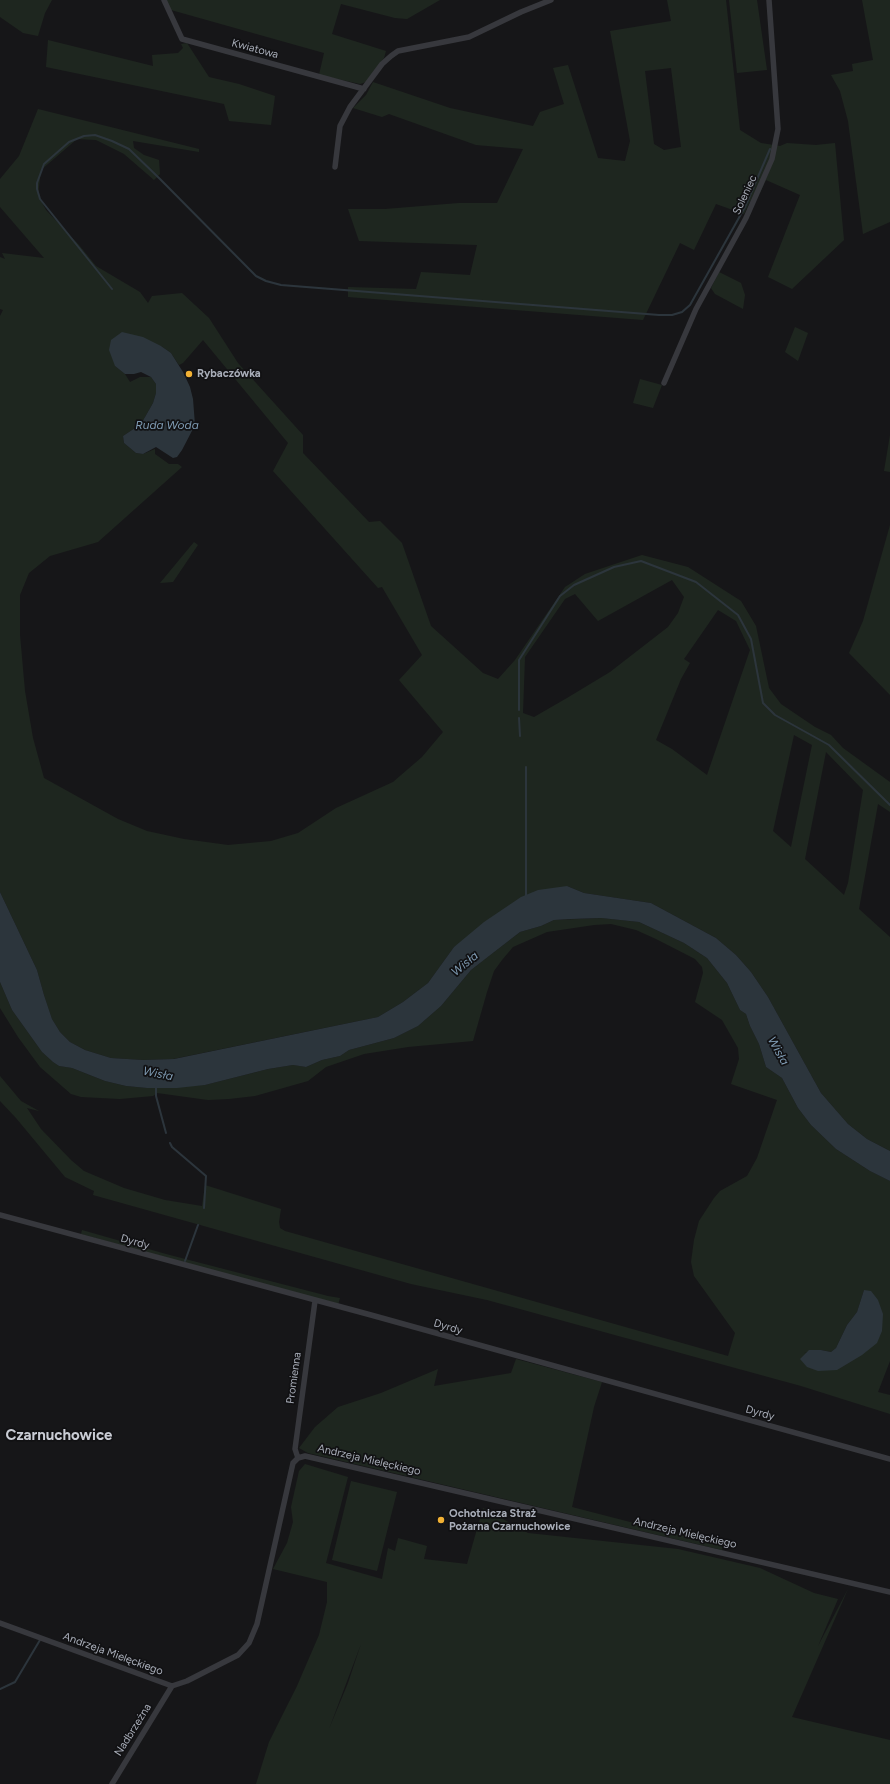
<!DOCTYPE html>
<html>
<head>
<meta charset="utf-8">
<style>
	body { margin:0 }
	canvas { display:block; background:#161618 }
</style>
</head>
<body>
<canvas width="890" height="1784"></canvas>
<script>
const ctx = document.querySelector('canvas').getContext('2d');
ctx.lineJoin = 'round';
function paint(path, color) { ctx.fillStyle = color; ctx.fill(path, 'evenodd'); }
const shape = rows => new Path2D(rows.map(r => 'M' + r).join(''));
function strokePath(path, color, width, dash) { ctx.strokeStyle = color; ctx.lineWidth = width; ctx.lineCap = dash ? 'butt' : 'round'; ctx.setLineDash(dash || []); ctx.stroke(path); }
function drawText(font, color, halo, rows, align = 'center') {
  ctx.font = font + ' Figtree,sans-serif'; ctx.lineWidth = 3.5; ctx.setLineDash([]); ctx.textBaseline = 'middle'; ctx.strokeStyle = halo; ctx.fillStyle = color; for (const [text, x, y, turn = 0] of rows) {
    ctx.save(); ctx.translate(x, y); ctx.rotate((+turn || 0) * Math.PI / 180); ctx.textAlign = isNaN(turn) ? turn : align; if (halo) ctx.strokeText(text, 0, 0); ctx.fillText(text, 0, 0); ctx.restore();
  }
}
paint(shape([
	[0,0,52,0,45,13,38,36,23,33,0,17],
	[166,0,440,0,407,19,395,18,341,4,332,34,386,51,384,58,366,82,360,84,319,75,324,53,171,10],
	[667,0,726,0,740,130,761,143,780,146,787,143,816,145,835,143,844,240,792,289,768,277,800,195,766,180,760,193,755,192,744,214,716,204,694,250,680,243,643,320,348,297,348,287,416,289,421,272,470,275,477,245,359,241,348,209,385,209,459,203,497,203,523,149,476,145,389,114,382,117,353,108,366,95,373,82,450,108,533,126,540,112,564,104,553,68,568,65,598,158,625,161,630,141,610,31,671,21],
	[671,68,681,147,664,150,654,144,645,71],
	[729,0,757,0,767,70,737,73],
	[862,0,890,0,890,222,863,234,848,121,840,91,831,75,853,71,852,64,873,60],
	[48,40,153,66,152,55,178,53,183,48,181,44,187,43,209,77,239,84,275,96,271,125,229,121,224,104,46,67],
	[38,109,199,149,199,152,133,141,134,148,144,155,159,160,160,174,154,180,124,154,96,140,77,139,41,170,38,195,46,210,79,245,96,266,140,292,148,303,152,296,182,293,209,318,238,363,303,435,303,453,369,522,380,521,402,543,431,626,483,673,498,679,515,660,565,587,585,574,642,555,688,567,741,601,756,626,769,688,781,704,815,727,831,735,843,748,890,782,890,812,878,804,859,909,890,937,890,1151,867,1139,848,1124,821,1093,768,997,751,972,736,955,716,938,651,903,584,893,567,886,454,947,428,983,403,1002,378,1017,173,1059,143,1060,111,1058,85,1050,70,1042,60,1032,52,1019,44,995,37,970,0,892,0,316,3,310,0,309,0,257,5,259,2,253,44,258,0,207,0,179,19,156],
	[203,340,288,443,273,471,378,588,382,587,422,655,399,680,443,732,422,757,393,782,336,808,298,833,271,841,228,845,184,839,147,831,118,819,44,778,33,738,25,691,20,635,20,595,29,573,50,556,98,542,182,467,178,464,169,464,155,454,155,449,143,454,136,453,124,443,123,436,141,424,153,403,156,393,156,384,151,377,140,377,130,382,125,374,115,366,161,346,171,353,179,365,183,363],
	[672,580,684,597,678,613,668,627,610,672,567,698,534,717,523,713,525,657,565,599,575,594,598,621],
	[718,610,736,621,750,650,707,775,672,749,656,740,681,679,690,663,684,659],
	[794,735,812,745,791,847,773,831],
	[826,752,863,790,848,883,844,895,805,859],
	[719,272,741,283,745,295,743,309,715,294,711,288],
	[795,327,808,333,798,361,785,352],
	[640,379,662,385,653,408,633,403],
	[890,435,890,472,884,471],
	[890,525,890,695,849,653,863,621],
	[194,542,198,545,173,582,160,583],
	[601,918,639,922,684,943,707,958,727,983,740,1010,746,1014,750,1026,759,1044,766,1067,782,1078,798,1108,811,1125,836,1149,870,1171,890,1181,890,1361,878,1392,890,1395,890,1414,801,1386,487,1300,411,1284,93,1195,94,1191,65,1177,16,1118,0,1101,0,1076,21,1101,39,1111,27,1108,41,1129,71,1160,84,1171,124,1188,165,1200,202,1206,205,1185,281,1209,279,1222,280,1228,285,1231,728,1356,735,1333,694,1276,691,1262,694,1240,699,1221,714,1198,720,1191,747,1176,757,1158,777,1100,731,1084,739,1059,738,1048,722,1020,695,1002,703,973,702,967,695,959,656,939,636,930,611,924,594,925,547,932,513,947,502,960,494,971,487,992,473,1041,408,1047,364,1054,326,1067,308,1081,255,1096,229,1099,208,1100,157,1093,153,1096,120,1099,81,1097,71,1094,40,1067,18,1037,0,1008,0,982,12,1010,42,1052,53,1062,59,1066,72,1068,105,1081,126,1086,147,1088,205,1085,268,1069,293,1065,306,1067,322,1060,340,1056,349,1050,394,1038,418,1026,441,1006,471,970,520,932,541,926,554,920],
	[864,1290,862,1355,804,1353,821,1350,831,1352,836,1348,847,1325,857,1312],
	[82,1230,166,1254,328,1296,340,1298,338,1305,81,1234],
	[516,1359,602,1382,594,1407,572,1507,723,1546,722,1550,308,1453,299,1448,315,1427,338,1407,381,1393,438,1369,434,1386,511,1373],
	[305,1464,348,1477,326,1563,382,1579,388,1548,395,1551,398,1538,427,1546,424,1559,467,1564,483,1508,528,1533,678,1549,760,1568,814,1593,838,1599,818,1646,848,1589,792,1717,890,1740,890,1784,256,1784,269,1742,297,1686,319,1635,327,1602,327,1582,273,1569,287,1543,293,1522,291,1507,299,1471],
	[361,1644,348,1683,329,1729],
	[351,1481,397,1492,377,1571,332,1560]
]), '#1e261f');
paint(shape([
	[122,332,143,337,161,346,171,353,183,372,190,387,193,399,195,425,182,450,177,457,173,458,156,447,143,454,136,453,124,443,123,436,141,424,153,403,156,393,156,384,151,377,141,372,134,374,125,374,115,366,109,350,111,340],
	[567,886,584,893,651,903,716,938,736,955,751,972,768,997,821,1093,848,1124,867,1139,890,1151,890,1181,870,1171,836,1149,811,1125,798,1108,782,1078,766,1067,759,1044,750,1026,746,1014,740,1010,727,983,707,958,684,943,639,922,601,918,571,919,554,920,541,926,520,932,471,970,441,1006,418,1026,394,1038,349,1050,340,1056,322,1060,306,1067,293,1065,268,1069,205,1085,177,1088,147,1088,126,1086,105,1081,72,1068,59,1066,53,1062,42,1052,12,1010,0,982,0,892,37,970,44,995,52,1019,60,1032,70,1042,85,1050,111,1058,143,1060,174,1059,378,1017,403,1002,428,983,454,947,484,922,521,897,538,890],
	[864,1290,871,1291,878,1300,883,1314,882,1331,877,1343,862,1355,837,1370,818,1371,807,1367,800,1359,809,1350,821,1350,831,1352,836,1348,847,1325,857,1312]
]), '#2c353c');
strokePath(shape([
	[112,289,40,199,37,189,37,183,44,164,69,142,84,136,95,135,112,141,129,149,160,179,256,276,266,281,281,285,659,315,672,315,682,312,690,305,745,207,770,149],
	[519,710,519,660,560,596,574,585,614,567,641,561,696,582,738,615,751,639,763,703,775,715,829,745,890,805],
	[519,718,520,736],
	[526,767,526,896],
	[156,1086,156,1096,166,1133],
	[170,1143,172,1147,206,1176,204,1208],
	[185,1261,198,1225],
	[0,1689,15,1682,40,1640]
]), '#2c353c', 2);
strokePath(shape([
	[164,0,182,39,364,89],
	[335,167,340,126,350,107,382,64,391,56,398,51,469,37,521,12,551,0],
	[664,383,696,309,746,218,772,159,778,129,769,0],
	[0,1215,371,1315,890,1459],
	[298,1458,295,1449,315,1301],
	[0,1623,172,1686,187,1681,238,1655,249,1643,257,1624,293,1463,298,1458,305,1456,890,1592],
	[112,1784,172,1686]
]), '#37383d', 5.5);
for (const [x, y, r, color] of [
	[189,374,4,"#f2b134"],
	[441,1520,4,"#f2b134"]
]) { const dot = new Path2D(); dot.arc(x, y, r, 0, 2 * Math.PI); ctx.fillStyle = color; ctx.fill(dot); strokePath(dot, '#111113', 1.5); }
drawText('11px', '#a8adb8', '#111113', [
	["Kwiatowa",255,49,15],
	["Soleniec",745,195,-65],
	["Dyrdy",135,1242,15],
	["Dyrdy",448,1327,16],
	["Promienna",294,1378,-82],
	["Dyrdy",760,1413,15],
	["Andrzeja Mielęckiego",369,1460,13],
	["Andrzeja Mielęckiego",685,1533,13],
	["Andrzeja Mielęckiego",113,1654,20],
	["Nadbrzeżna",133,1730,-58]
]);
drawText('bold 11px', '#a8adb8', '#111113', [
	["Rybaczówka",197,374],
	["Ochotnicza Straż",449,1514],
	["Pożarna Czarnuchowice",449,1527]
], 'left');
drawText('italic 12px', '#7f9bb3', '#111113', [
	["Ruda Woda",167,425],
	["Wisła",465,964,-40],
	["Wisła",778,1051,61],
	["Wisła",158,1074,11]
]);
drawText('bold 15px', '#c9ccd4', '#111113', [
	["Czarnuchowice",59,1436]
]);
</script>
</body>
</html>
